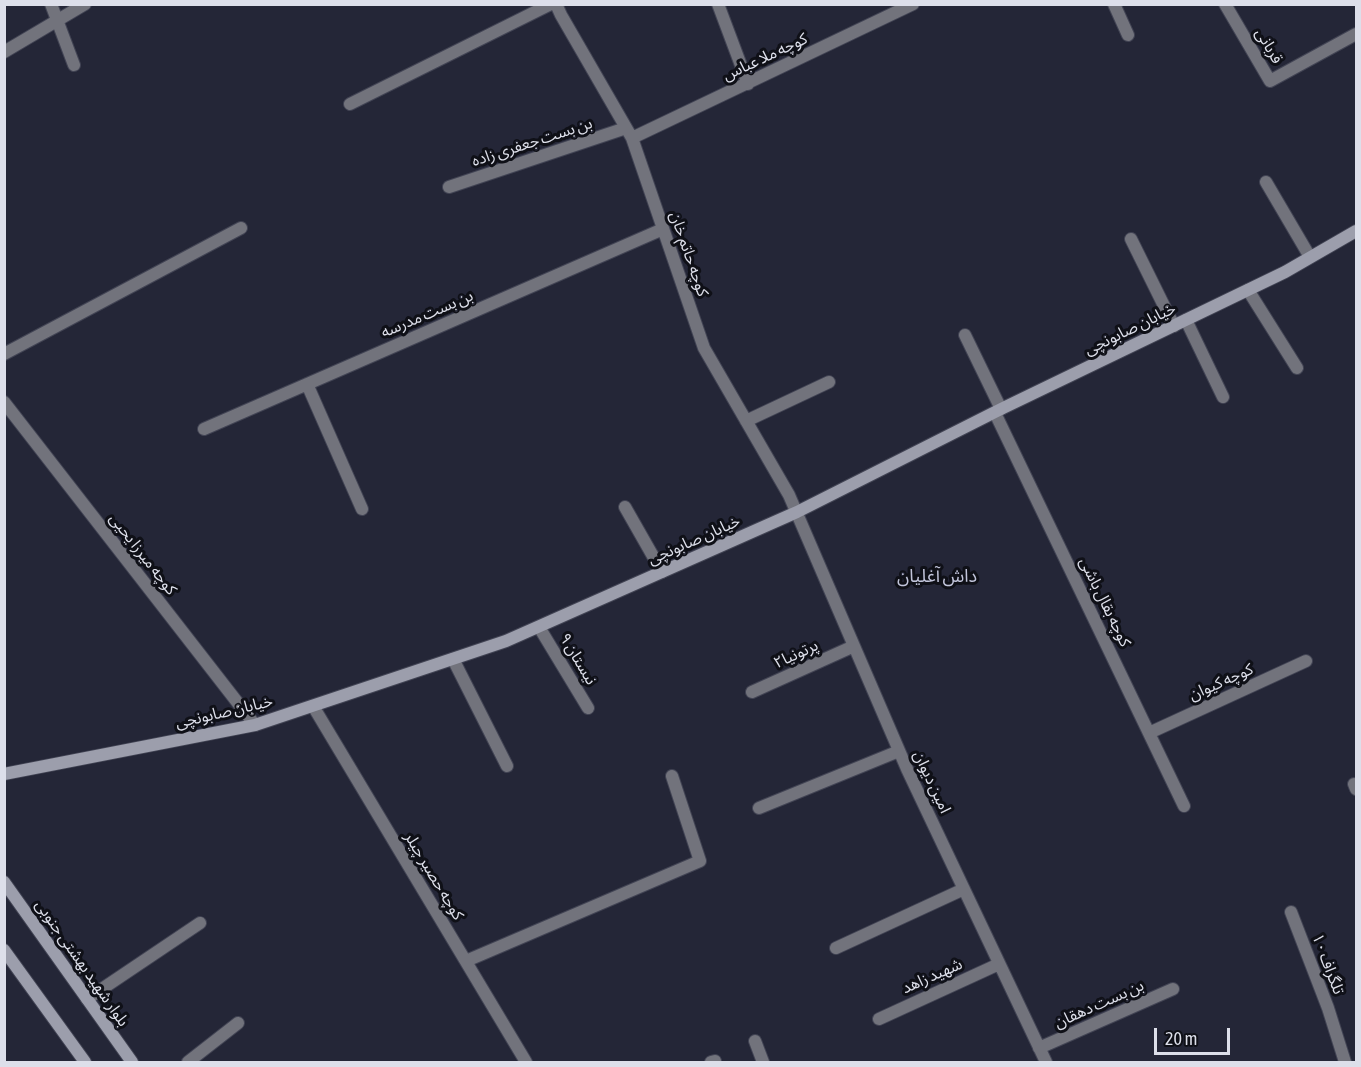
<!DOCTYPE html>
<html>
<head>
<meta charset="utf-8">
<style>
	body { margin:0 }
	#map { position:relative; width:1361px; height:1067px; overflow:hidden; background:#242637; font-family:"Asap Condensed",sans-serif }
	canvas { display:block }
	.frame { position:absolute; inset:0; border:6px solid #dddfea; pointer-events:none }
	.scale { position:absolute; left:1154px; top:1028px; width:76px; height:27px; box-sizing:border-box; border:3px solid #dddfea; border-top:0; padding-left:8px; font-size:18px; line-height:21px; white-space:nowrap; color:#dddfea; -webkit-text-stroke:4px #0f1017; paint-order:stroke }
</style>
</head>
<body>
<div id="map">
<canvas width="1361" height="1067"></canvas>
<div class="frame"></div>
<div class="scale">20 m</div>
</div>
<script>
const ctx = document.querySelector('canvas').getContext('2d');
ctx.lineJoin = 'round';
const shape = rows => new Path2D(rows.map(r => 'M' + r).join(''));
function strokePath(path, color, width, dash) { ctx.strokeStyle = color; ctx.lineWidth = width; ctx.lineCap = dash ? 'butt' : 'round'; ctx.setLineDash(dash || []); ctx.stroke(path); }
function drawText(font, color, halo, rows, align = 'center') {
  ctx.font = font + ' "Asap Condensed","Noto Sans Arabic",sans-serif'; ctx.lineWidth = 6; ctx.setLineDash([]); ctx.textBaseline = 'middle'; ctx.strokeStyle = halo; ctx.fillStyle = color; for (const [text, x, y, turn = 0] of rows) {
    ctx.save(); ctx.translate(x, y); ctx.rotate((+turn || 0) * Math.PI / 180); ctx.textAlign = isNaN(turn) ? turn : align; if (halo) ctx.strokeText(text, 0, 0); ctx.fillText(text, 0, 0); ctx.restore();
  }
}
const street = shape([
	[51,4,74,65],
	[556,4,561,15,632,138,704,348,789,495,907,769,1046,1062],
	[718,4,748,84],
	[1114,4,1128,35],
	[1225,4,1270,81,1356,34],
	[4,52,85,4],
	[350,104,551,4],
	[632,138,913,4],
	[1266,182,1310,257],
	[449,187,626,128],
	[1131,239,1174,326],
	[1248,290,1297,368],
	[1186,320,1223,397],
	[965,335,1001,409],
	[4,354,241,228],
	[307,384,362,509],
	[4,402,255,725],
	[995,413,1184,806],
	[746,421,829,382],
	[204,429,663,229],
	[625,507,662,572],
	[539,627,588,708],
	[453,659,507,766],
	[752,692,854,646],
	[313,706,526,1062],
	[1149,733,1306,661],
	[1354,784,1356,789],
	[759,808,899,751],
	[1291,912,1328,1008,1345,1062],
	[836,948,964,889],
	[466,961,700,861,672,776],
	[87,999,200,923],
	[879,1019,999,964],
	[755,1041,763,1062],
	[1039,1048,1173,989],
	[188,1062,238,1023],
	[711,1062,715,1061]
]);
const secondary = shape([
	[4,774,255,725,506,641,797,512,1001,409,1285,272,1356,231],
	[4,882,132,1062],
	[4,950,85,1062]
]);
strokePath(street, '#424454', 14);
strokePath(secondary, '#424454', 14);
strokePath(street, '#72737c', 12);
strokePath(secondary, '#9c9eac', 12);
drawText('16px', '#dddfea', '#0f1017', [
	["قربانی",1269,46,60],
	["کوچه ملا عباس",765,57,-25],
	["بن بست جعفری زاده",532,142,-18],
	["کوچه حاتم خان",689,254,71],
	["بن بست مدرسه",427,314,-23],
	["خیابان صابونچی",1130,329,-26],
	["خیابان صابونچی",694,540,-24],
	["کوچه میرزا یحیی",143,554,52],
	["کوچه بقال باشی",1105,602,64],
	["پرتونیا۲",796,654,-25],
	["نیستان ۹",578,659,59],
	["کوچه کیوان",1221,682,-24],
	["خیابان صابونچی",224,712,-13],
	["امین دیوان",932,782,65],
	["کوچه حصیر چیلر",434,876,59],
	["بلوار شهید بهشتی جنوبی",82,963,55],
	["تلگراف ۱۰",1328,964,69],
	["شهید زاهد",932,976,-24],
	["بن بست دهقان",1099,1004,-24]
]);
drawText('18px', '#c2c5db', '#0f1017', [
	["داش آغلیان",937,576]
]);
</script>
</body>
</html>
